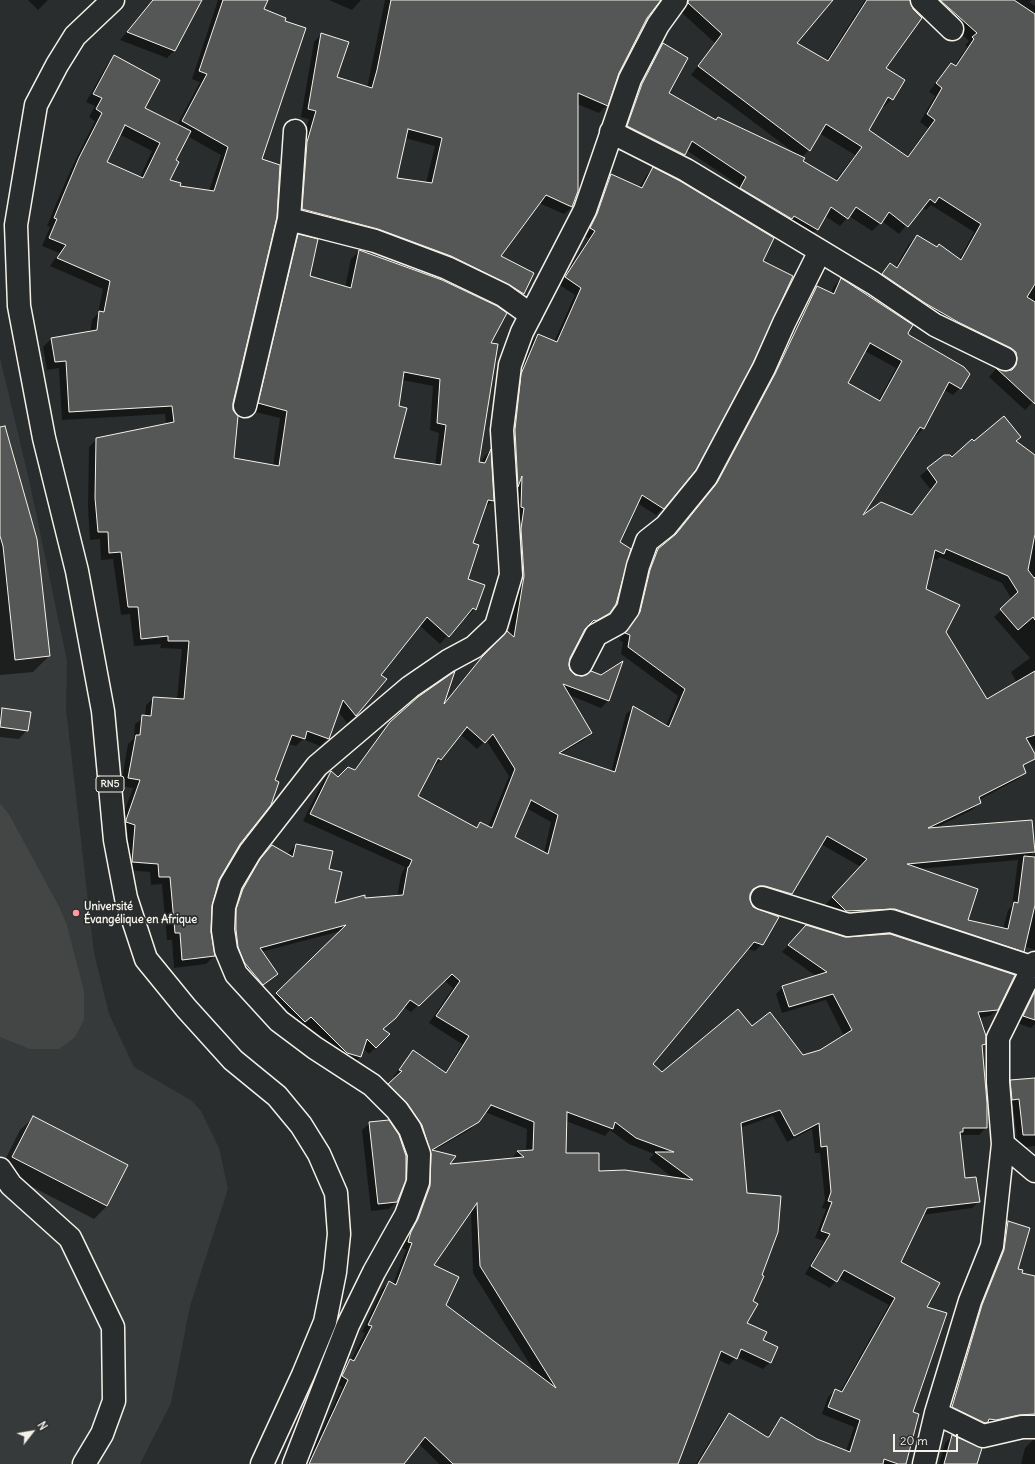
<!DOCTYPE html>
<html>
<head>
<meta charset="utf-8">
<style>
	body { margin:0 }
	#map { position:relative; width:1035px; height:1464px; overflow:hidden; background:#2a2d2e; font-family:Delius,sans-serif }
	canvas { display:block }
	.north { position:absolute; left:12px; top:1412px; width:40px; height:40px; -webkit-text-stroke:3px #2a2d2e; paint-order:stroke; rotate:59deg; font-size:11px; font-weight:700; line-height:16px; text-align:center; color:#f4f1e8 }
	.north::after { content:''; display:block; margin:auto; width:14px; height:18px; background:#f4f1e8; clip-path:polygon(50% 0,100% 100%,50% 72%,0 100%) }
	.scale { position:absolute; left:893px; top:1434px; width:65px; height:18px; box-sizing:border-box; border:2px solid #f4f1e8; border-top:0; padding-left:5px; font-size:12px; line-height:14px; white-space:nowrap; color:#f4f1e8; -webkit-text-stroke:3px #2a2d2e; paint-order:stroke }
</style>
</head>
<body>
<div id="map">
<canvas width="1035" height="1464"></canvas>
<div class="north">N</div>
<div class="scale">20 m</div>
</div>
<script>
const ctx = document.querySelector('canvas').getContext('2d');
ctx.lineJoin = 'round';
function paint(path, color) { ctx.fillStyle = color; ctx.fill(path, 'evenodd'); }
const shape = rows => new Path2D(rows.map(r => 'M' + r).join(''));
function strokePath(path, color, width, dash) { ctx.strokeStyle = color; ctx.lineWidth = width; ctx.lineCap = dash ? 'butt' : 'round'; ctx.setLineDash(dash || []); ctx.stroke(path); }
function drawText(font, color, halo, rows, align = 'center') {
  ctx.font = font + ' Delius,sans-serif'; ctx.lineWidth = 3.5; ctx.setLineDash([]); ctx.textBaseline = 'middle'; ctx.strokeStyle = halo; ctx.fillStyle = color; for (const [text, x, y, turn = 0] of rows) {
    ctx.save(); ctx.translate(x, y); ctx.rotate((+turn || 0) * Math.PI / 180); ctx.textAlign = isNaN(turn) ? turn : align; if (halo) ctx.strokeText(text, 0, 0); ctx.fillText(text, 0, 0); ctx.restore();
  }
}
paint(shape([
	[0,358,30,484,67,661,66,709,94,953,109,1014,134,1067,192,1101,201,1111,219,1148,228,1189,190,1306,171,1403,140,1464,0,1464,0,1037,66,922,58,904,9,814,0,803]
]), '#373a3a');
paint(shape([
	[0,803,9,814,58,904,66,922,84,991,84,1020,75,1037,59,1049,30,1049,0,1037]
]), '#444645');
paint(shape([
	[28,0,48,0,38,10],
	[168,0,201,0,175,50,167,58,120,40,150,4],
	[218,0,267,0,262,9,261,160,232,403,233,459,273,466,280,418,251,411,291,243,299,235,309,277,345,288,351,259,359,251,489,344,478,462,481,463,483,458,490,451,493,501,484,508,472,544,467,580,475,609,467,617,465,616,440,644,419,625,380,675,385,679,355,716,347,723,338,711,328,738,320,746,303,739,296,746,288,744,239,844,218,880,211,906,210,932,214,956,206,964,174,968,172,940,167,940,162,884,151,885,150,872,125,870,128,833,118,828,133,788,121,786,128,744,134,738,135,724,145,717,146,705,154,698,177,699,182,649,160,648,161,644,134,646,130,614,121,615,113,559,101,560,100,539,90,540,88,507,89,447,97,439,166,424,165,414,62,420,59,368,47,370,43,347,51,339,90,333,92,320,98,313,103,289,50,266,59,253,42,246,50,227,47,226,56,204,72,167,95,121,89,117,95,106,86,102,107,65,115,57,144,108,177,125,200,82,192,79],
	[119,134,152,151,140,177,106,162],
	[187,136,221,155,209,191,178,187,169,181,175,161],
	[402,380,433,386,430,430,439,433,435,465,393,459],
	[329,0,361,0,352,10],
	[385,0,660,0,646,17,618,73,607,105,599,113,577,104,572,207,564,214,539,203,500,257,533,274,523,294,515,301,295,217,299,151,309,119,301,117,314,42,321,34,336,78,367,88],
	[405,138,435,146,426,183,395,179],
	[542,192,569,204,569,207,541,193],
	[677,0,832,0,796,43,826,61,865,0,909,0,884,68,892,99,884,107,882,106,867,130,907,157,928,128,920,122,935,96,929,92,943,72,951,64,954,66,967,47,965,45,969,41,924,0,1032,0,1029,2,1035,6,1035,400,1025,410,989,377,996,369,1009,372,1010,366,875,282,890,264,895,268,909,244,917,236,959,260,974,232,931,205,926,210,922,207,899,234,882,221,872,231,849,216,840,226,825,216,817,229,809,237,733,196,739,185,686,150,676,163,620,134,634,93,655,52,663,44,667,93,716,121,796,154,691,75,715,43,680,11],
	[819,133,855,155,835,181,802,162,801,158,809,150],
	[653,168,762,262,663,508,656,515,637,503,618,542,609,613,601,620,589,627,586,626,569,658,568,665,569,671,574,676,582,677,601,676,622,663,608,701,601,708,569,695,591,733,584,740,560,754,611,772,626,714,633,708,666,726,678,696,621,654,623,642,619,640,633,620,651,557,672,538,710,491,768,382,810,294,817,287,831,293,834,286,841,279,907,333,960,388,953,395,944,390,923,429,916,436,914,434,859,519,911,515,931,490,920,476,944,456,952,459,974,442,1015,442,1035,457,1035,749,995,698,1017,683,1011,672,1030,658,994,617,1012,600,1002,583,940,557,937,560,932,558,924,589,945,632,1025,772,1018,779,979,800,980,803,972,810,933,829,1034,852,1031,855,1035,855,1035,950,1024,946,1023,951,1016,958,839,918,825,905,861,867,821,844,792,894,785,901,758,893,749,894,749,901,762,944,755,951,747,949,652,1064,661,1074,752,1027,803,1056,820,1051,844,1036,826,1000,782,1013,776,994,783,987,816,976,782,952,799,933,997,1009,990,1016,979,1018,985,1044,981,1047,986,1128,979,1135,959,1135,964,1179,979,1201,972,1208,923,1215,900,1262,925,1308,904,1464,696,1464,722,1421,729,1414,767,1438,781,1418,817,1440,846,1451,854,1427,822,1414,828,1397,835,1390,840,1392,889,1305,838,1278,830,1288,805,1274,824,1241,815,1238,826,1209,822,1208,825,1200,820,1153,815,1153,812,1129,787,1142,773,1116,740,1128,752,1301,746,1323,762,1340,770,1362,763,1369,737,1357,729,1365,717,1359,677,1464,439,1464,419,1444,403,1464,306,1464,342,1387,335,1383,343,1367,351,1360,365,1333,362,1332,382,1289,389,1282,393,1284,406,1250,402,1248,425,1162,382,1091,396,1078,393,1077,413,1051,445,1073,462,1044,429,1023,453,988,444,980,411,1012,403,1007,382,1030,389,1034,369,1054,363,1048,360,1057,353,1064,340,1059,303,1023,297,1029,270,1001,341,931,261,952,277,974,256,991,231,954,236,897,254,867,272,846,288,855,289,852,296,845,328,870,334,904,364,899,397,897,401,875,405,867,303,821,324,779,331,772,338,778,354,770,391,723,443,705,475,665,507,633,509,634,517,584,508,438,515,382,531,342,538,335,554,342,575,295,558,284,589,238,583,236,604,182,611,175,639,188,646,176],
	[865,351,896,368,878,401,847,384],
	[460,734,477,749,486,740,509,776,488,827,480,823,475,828,416,797,432,766,434,767,441,760],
	[526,808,551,822,544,853,514,838],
	[1018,860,1012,906,1008,910,1003,929,967,920,918,869],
	[485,1112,527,1129,526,1151,517,1152,511,1159,448,1165,433,1151,471,1129],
	[566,1121,605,1136,610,1130,629,1144,654,1154,649,1159,674,1179,598,1172,565,1154],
	[471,1211,473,1273,536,1374,445,1305,433,1265],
	[0,443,49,656,33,672,0,675],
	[2,709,27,730,19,739,0,737,0,711],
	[1035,988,1035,1024,1031,1028,1017,1023],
	[1035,1079,1035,1146,1018,1148,1013,1105,1006,1106,1004,1088,1011,1081],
	[33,1118,127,1166,107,1206,94,1219,0,1170,20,1130],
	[370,1123,397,1201,389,1209,371,1211,362,1130],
	[1008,1222,1017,1269,1021,1273,1035,1277,1035,1424,988,1427,946,1414,1001,1229],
	[952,1436,976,1464,939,1464,945,1443],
	[1033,1440,1035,1440,1035,1464,1021,1464,1025,1448]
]), '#0007');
const building = shape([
	[153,0,202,0,175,51,127,32,153,0],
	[223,0,268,0,264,9,286,18,285,21,306,28,262,159,280,165,277,217,233,403,233,410,238,416,234,458,279,466,287,411,258,403,298,234,318,239,310,276,351,288,359,250,442,280,497,306,507,313,491,343,498,344,479,462,485,463,491,449,494,501,488,500,473,543,479,545,468,579,485,585,476,610,473,608,449,637,427,617,381,675,387,679,356,716,343,700,329,739,307,731,305,739,292,735,275,780,279,782,271,805,240,844,219,880,212,906,211,932,215,956,182,960,180,933,175,933,170,877,159,877,158,864,132,862,135,825,126,822,126,820,140,780,128,778,136,735,140,735,142,715,151,716,153,697,184,699,189,641,168,641,168,636,141,639,138,607,128,607,121,552,109,553,108,532,98,532,95,498,96,438,174,422,172,406,69,412,66,361,55,362,51,338,97,330,99,311,104,312,110,281,57,258,66,245,49,238,57,219,54,218,63,196,79,158,102,113,96,109,102,98,93,94,114,55,160,80,145,108,191,131,176,160,179,162,170,180,181,183,180,186,214,191,228,147,182,121,207,74,199,71,223,0],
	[125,125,160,143,143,178,107,162,125,125],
	[404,372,440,379,437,423,446,425,441,465,394,458,407,408,399,406,404,372],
	[391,0,661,0,647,18,619,73,608,106,578,93,578,191,572,207,546,195,501,256,534,273,524,294,508,284,451,256,378,229,302,209,307,142,316,111,308,109,321,33,349,42,337,77,372,88,377,70,391,0],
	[408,129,442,138,432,183,397,178,408,129],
	[688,0,833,0,797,43,828,61,867,0,910,0,913,9,922,18,886,68,905,80,893,100,888,97,869,130,908,157,935,120,927,114,942,88,936,83,951,63,956,66,974,39,972,37,977,33,940,0,1014,0,1035,14,1035,284,1027,297,1035,302,1035,404,996,368,1006,371,1012,370,1016,365,1017,358,1016,352,1011,348,958,322,925,303,882,274,890,263,897,268,917,235,937,247,939,244,961,260,981,224,939,197,935,203,930,199,908,227,889,212,881,224,856,207,848,219,831,207,818,230,794,216,792,219,740,188,746,177,692,141,685,155,627,126,642,84,663,43,688,58,669,93,716,120,718,117,805,158,803,161,837,181,862,147,826,124,810,151,698,66,722,34,688,3,688,0],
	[653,167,680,181,774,238,763,261,793,276,753,363,696,470,664,509,642,495,620,542,631,549,616,604,610,613,596,621,594,620,585,629,570,658,569,665,570,670,575,675,582,676,591,671,601,675,623,661,609,701,563,684,592,733,559,753,615,772,633,706,669,727,685,689,628,647,630,635,625,633,640,612,650,570,658,549,676,534,717,483,775,374,817,286,834,294,841,278,913,325,908,333,909,335,964,367,970,374,961,389,949,382,924,429,920,427,863,515,881,502,912,515,937,482,927,468,944,455,950,455,952,457,972,439,974,441,1004,416,1021,437,1016,441,1035,455,1035,534,1028,570,1034,578,1035,577,1035,620,1033,617,1018,630,1000,609,1018,592,1008,576,946,549,944,554,935,550,926,589,960,605,946,632,987,699,1035,671,1035,735,1026,738,1035,754,1035,759,1023,765,1026,773,979,797,981,803,928,828,1032,820,1035,852,907,864,978,889,968,920,1008,929,1014,902,1018,903,1024,856,1035,857,1035,905,1024,952,895,909,846,911,832,897,867,859,827,836,792,894,765,886,759,886,753,889,750,894,750,900,753,907,779,917,763,945,754,942,653,1064,662,1072,738,1009,752,1026,770,1012,803,1055,820,1050,852,1030,833,994,789,1007,782,986,827,972,788,945,806,925,845,937,890,934,1015,975,998,1010,978,1012,986,1036,986,1044,982,1045,987,1103,987,1128,963,1128,963,1132,960,1132,965,1178,976,1177,980,1202,927,1208,901,1262,940,1283,927,1307,947,1313,913,1412,919,1414,906,1464,898,1464,884,1459,883,1464,698,1464,729,1413,767,1437,769,1437,781,1417,817,1439,850,1452,860,1420,828,1407,835,1389,842,1392,895,1298,844,1270,837,1282,811,1266,830,1234,821,1231,832,1202,828,1201,831,1192,827,1146,821,1147,819,1123,794,1136,780,1110,741,1123,747,1193,781,1196,778,1232,762,1275,764,1276,753,1301,758,1304,747,1323,767,1332,763,1340,778,1347,771,1363,741,1349,737,1359,721,1351,678,1464,453,1464,425,1437,404,1464,309,1464,348,1380,342,1376,350,1359,354,1361,372,1326,368,1325,389,1281,396,1285,412,1243,408,1242,411,1232,418,1219,430,1186,431,1154,422,1125,407,1103,388,1084,402,1071,399,1070,413,1050,446,1073,469,1036,436,1016,460,981,452,974,419,1006,410,1000,396,1018,383,1029,390,1034,376,1048,367,1039,361,1057,347,1053,311,1017,305,1022,276,993,346,925,260,948,278,974,263,985,244,962,238,947,236,929,236,909,243,889,260,859,272,845,293,857,296,844,333,851,329,869,342,872,335,903,365,895,365,898,403,895,408,867,409,867,412,860,310,814,331,771,338,777,348,767,355,770,390,722,418,697,455,671,444,704,482,657,507,631,514,637,524,576,521,529,524,508,521,507,522,476,518,487,515,430,521,374,538,334,557,342,581,288,565,277,595,231,590,228,597,214,611,174,642,188,653,167],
	[870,343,902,361,880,401,848,383,870,343],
	[467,727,485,743,493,734,515,769,492,828,480,822,477,828,418,796,438,758,441,760,467,727],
	[531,800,558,815,548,854,515,837,531,800],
	[491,1105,534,1122,533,1150,517,1151,524,1157,450,1164,456,1156,432,1150,479,1122,491,1105],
	[567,1112,613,1129,615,1122,636,1138,674,1152,655,1152,693,1180,625,1170,599,1171,599,1153,566,1153,567,1112],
	[477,1203,480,1266,556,1388,446,1305,459,1277,434,1265,477,1203],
	[5,426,37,539,50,656,15,660,3,546,0,536,0,427,5,426],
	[2,708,31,712,28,731,0,727,2,708],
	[1035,991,1035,1020,1023,1016,1035,991],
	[1035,1078,1035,1135,1023,1135,1019,1099,1012,1100,1010,1080,1035,1078],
	[33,1116,128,1165,107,1206,12,1157,33,1116],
	[389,1120,399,1135,406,1156,406,1180,397,1202,378,1204,369,1122,389,1120],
	[1008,1221,1030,1228,1018,1269,1023,1270,1022,1273,1035,1276,1035,1414,1019,1415,996,1420,989,1419,988,1422,985,1423,952,1407,982,1305,1004,1250,1008,1221],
	[952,1435,982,1448,977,1464,944,1464,952,1435]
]);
paint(building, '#555756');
strokePath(building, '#f4f1e8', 1);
const street = shape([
	[922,0,952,29],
	[611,132,686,170,873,283,935,325,1005,359],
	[289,219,375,241,447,268,503,295,531,315],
	[245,406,289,219,295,131],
	[581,664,596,635,618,623,628,609,638,566,647,541,666,526,706,477,764,368,784,323,820,251],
	[762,898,848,925,891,921,1031,967],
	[1003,1144,1035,1171],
	[0,1169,11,1185,70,1238,113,1327,114,1401,102,1434,84,1464],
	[936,1413,983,1436,1022,1427,1035,1427],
	[294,1464,348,1325,374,1272,406,1215,418,1182,419,1154,410,1129,397,1110,372,1085,315,1048,279,1021,236,974,226,950,223,930,224,907,231,884,250,852,317,766,410,687,448,661,474,647,496,626,511,575,502,430,510,365,522,332,585,210,630,79,658,25,676,0],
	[924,1464,936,1413,970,1301,992,1246,1003,1144,998,1082,998,1038,1035,963]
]);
const highway = shape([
	[113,0,75,36,57,65,36,105,16,225,19,306,44,438,77,571,103,711,115,840,126,898,146,959,186,1008,233,1060,277,1096,301,1125,319,1154,336,1193,339,1234,335,1272,325,1322,303,1375,262,1464]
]);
strokePath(street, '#f4f1e8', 25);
strokePath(highway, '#f4f1e8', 25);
strokePath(street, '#2a2d2e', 22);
strokePath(highway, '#2a2d2e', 22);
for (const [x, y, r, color] of [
	[76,913,4,"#ff9aa2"]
]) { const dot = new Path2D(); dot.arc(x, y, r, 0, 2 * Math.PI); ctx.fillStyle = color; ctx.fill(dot); strokePath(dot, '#2a2d2e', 1.5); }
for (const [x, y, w] of [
	[110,784,28]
]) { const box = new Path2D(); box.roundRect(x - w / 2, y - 8, w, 16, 3); ctx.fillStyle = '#2a2d2e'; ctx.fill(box); strokePath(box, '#f4f1e8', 1); }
drawText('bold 10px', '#f4f1e8', null, [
	["RN5",110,784]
]);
drawText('bold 11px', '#f4f1e8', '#2a2d2e', [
	["Université",84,907],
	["Évangélique en Afrique",84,920]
], 'left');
</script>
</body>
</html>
